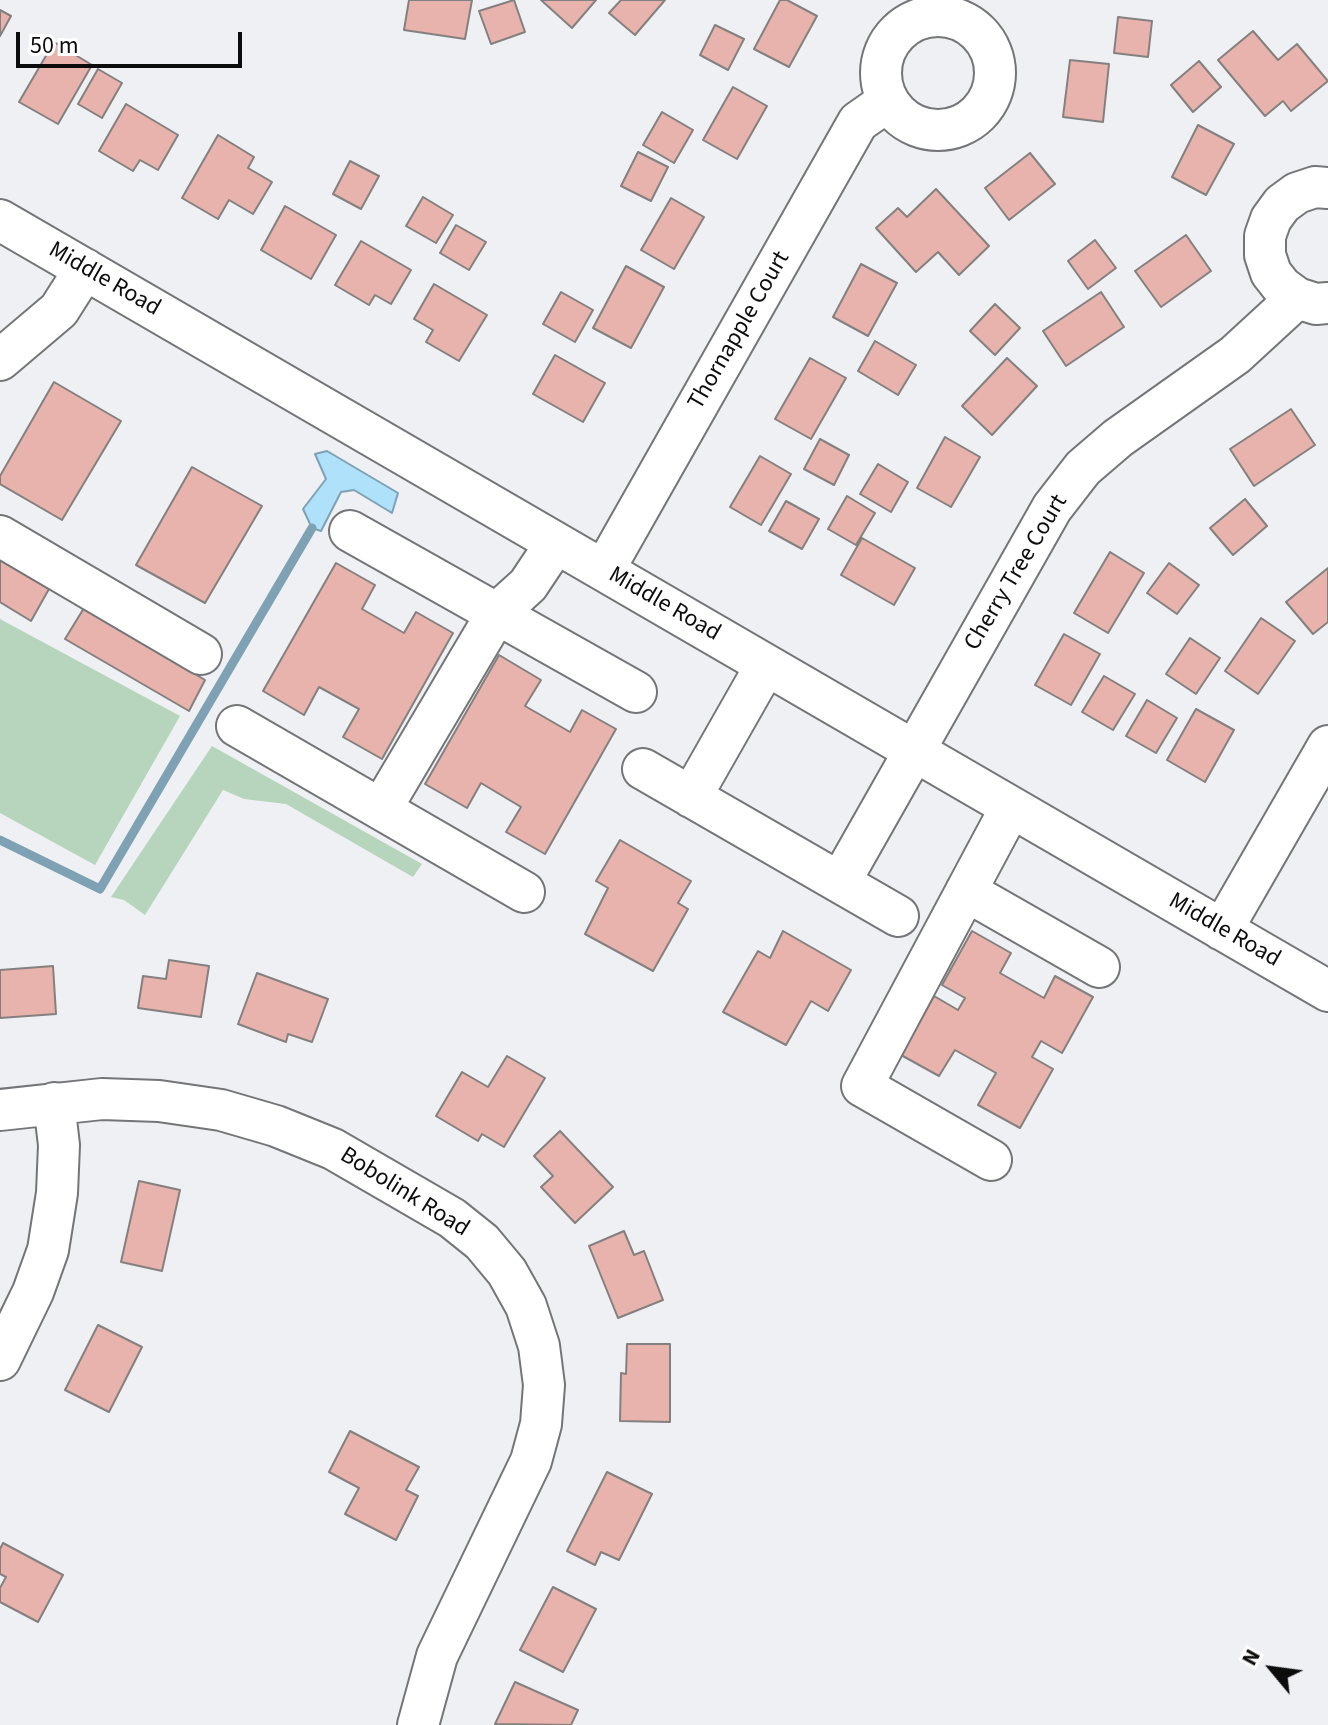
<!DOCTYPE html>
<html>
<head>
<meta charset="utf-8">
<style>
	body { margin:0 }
	#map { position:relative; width:1328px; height:1725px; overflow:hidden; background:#eff0f3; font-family:"Source Sans 3",sans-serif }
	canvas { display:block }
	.north { position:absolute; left:1232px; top:1629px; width:80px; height:80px; -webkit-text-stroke:6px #fff; paint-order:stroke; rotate:299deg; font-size:22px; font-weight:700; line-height:32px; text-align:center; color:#0c0c0d }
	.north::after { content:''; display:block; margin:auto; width:28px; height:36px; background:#0c0c0d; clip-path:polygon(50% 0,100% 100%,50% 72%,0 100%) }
	.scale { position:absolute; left:16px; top:32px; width:226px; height:36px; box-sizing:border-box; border:4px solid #0c0c0d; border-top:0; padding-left:10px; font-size:24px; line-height:28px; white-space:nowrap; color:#0c0c0d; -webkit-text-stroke:6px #fff; paint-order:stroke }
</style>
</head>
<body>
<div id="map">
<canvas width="1328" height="1725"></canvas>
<div class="north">N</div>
<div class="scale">50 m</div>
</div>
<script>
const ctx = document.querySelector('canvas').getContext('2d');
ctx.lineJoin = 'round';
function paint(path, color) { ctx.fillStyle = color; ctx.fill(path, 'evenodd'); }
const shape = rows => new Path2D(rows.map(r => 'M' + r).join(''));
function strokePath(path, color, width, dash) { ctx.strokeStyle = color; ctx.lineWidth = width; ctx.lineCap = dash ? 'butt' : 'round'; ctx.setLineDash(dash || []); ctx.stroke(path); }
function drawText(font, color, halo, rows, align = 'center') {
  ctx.font = font + ' "Source Sans 3",sans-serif'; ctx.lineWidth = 7; ctx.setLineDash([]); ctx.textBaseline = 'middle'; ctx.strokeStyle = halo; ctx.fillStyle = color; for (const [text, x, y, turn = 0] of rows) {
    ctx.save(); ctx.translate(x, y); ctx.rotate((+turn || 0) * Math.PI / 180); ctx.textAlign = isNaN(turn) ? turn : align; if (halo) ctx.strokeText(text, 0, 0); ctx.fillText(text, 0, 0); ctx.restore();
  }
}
paint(shape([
	[0,619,180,716,95,865,0,813],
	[212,746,422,864,413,877,286,804,244,799,223,790,145,915,124,900,111,897]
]), '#b7d4bc');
const water = shape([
	[327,451,398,493,392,513,354,490,341,492,321,531,312,528,303,509,326,479,315,454,327,451]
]);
paint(water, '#afe1fb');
strokePath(water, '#7ea1b4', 2);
strokePath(shape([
	[0,840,100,889,312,528]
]), '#7ea1b4', 9);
const building = shape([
	[409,0,472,0,465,39,404,30,409,0],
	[514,0,525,32,491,44,479,11,514,0],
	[541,0,596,0,572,28,541,0],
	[621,0,665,0,635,35,609,13,621,0],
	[780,0,787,0,817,16,789,67,754,49,780,0],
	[0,10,11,16,0,36,0,10],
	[1118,17,1152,21,1148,57,1114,53,1118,17],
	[715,25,744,39,728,70,700,55,715,25],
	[1253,31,1278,60,1297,44,1328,81,1291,111,1283,101,1265,116,1218,60,1253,31],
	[54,42,92,65,58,124,19,102,54,42],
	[1070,60,1109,64,1103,122,1063,117,1070,60],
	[1199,61,1221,87,1193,112,1171,85,1199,61],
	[98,69,122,83,102,118,78,104,98,69],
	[733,87,767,106,737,159,703,140,733,87],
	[126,104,178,135,158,170,140,160,133,171,99,151,126,104],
	[662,112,693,130,674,163,643,145,662,112],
	[1198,125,1234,144,1206,195,1172,177,1198,125],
	[218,135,254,157,248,168,272,182,253,214,229,200,218,219,182,198,218,135],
	[638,152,668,167,651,201,621,186,638,152],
	[1030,153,1055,184,1009,220,985,188,1030,153],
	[350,161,379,176,361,209,333,194,350,161],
	[936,189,989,246,959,275,938,252,916,272,876,228,898,208,907,217,936,189],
	[423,197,453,215,436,243,406,226,423,197],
	[671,198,704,217,674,269,641,250,671,198],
	[285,206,336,235,311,279,261,250,285,206],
	[456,225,486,242,469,270,440,253,456,225],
	[1186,235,1211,271,1161,307,1135,271,1186,235],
	[1095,240,1116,268,1088,289,1068,261,1095,240],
	[361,241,411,270,391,304,375,295,369,305,335,285,361,241],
	[861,264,897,283,868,336,833,317,861,264],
	[626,266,664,287,631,348,593,328,626,266],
	[434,284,487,315,459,361,426,342,433,330,414,319,434,284],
	[561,292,593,310,575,342,543,324,561,292],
	[1101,292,1124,327,1066,366,1043,331,1101,292],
	[995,304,1020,328,995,355,970,331,995,304],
	[875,341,916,365,898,395,858,371,875,341],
	[555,355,605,383,583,422,533,394,555,355],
	[810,358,846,378,811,439,775,419,810,358],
	[1007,358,1037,386,992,435,962,406,1007,358],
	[54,382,121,421,62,520,0,484,0,476,54,382],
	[1291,409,1315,445,1254,486,1230,449,1291,409],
	[945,437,980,457,951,507,917,488,945,437],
	[820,439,849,455,834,485,804,469,820,439],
	[760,456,791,474,761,525,730,507,760,456],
	[878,464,908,482,891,512,860,494,878,464],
	[192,467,262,506,205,603,136,565,192,467],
	[847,496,875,513,856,545,828,529,847,496],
	[1245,499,1267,526,1233,555,1210,528,1245,499],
	[786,501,819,519,802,549,769,531,786,501],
	[862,538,915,568,894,605,841,575,862,538],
	[1110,552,1144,573,1108,633,1074,613,1110,552],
	[0,560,49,589,31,621,0,602,0,560],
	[336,563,375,585,362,609,404,633,416,612,453,633,382,759,343,737,359,709,319,687,304,715,263,691,336,563],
	[1169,563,1199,585,1177,614,1147,593,1169,563],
	[1328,568,1328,622,1313,634,1286,602,1328,568],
	[84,608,205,680,189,711,65,639,84,608],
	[1261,618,1295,641,1258,694,1225,671,1261,618],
	[1064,634,1100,654,1071,705,1035,685,1064,634],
	[1190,638,1220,658,1196,694,1166,674,1190,638],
	[499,655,541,680,525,706,570,732,582,710,616,729,545,854,506,832,521,807,481,783,467,808,425,784,499,655],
	[1104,676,1135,694,1113,730,1082,712,1104,676],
	[1147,700,1177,718,1156,753,1126,736,1147,700],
	[1196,709,1234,730,1205,782,1167,760,1196,709],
	[620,840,691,881,678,903,688,909,653,971,585,934,608,888,596,881,620,840],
	[783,931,851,970,828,1011,811,1001,786,1045,723,1012,758,951,770,958,783,931],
	[972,931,1011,953,1000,973,1044,998,1055,976,1093,997,1062,1053,1041,1041,1032,1057,1053,1069,1020,1128,978,1105,996,1073,955,1050,939,1076,901,1055,934,996,958,1010,965,998,942,985,972,931],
	[169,960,209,966,201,1017,138,1008,143,976,166,979,169,960],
	[53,966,56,1014,0,1018,0,970,53,966],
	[257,973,328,999,312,1042,288,1034,286,1042,238,1024,257,973],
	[507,1056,545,1078,504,1147,482,1134,478,1141,436,1116,462,1072,488,1087,507,1056],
	[560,1131,613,1187,575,1223,541,1187,553,1176,534,1156,560,1131],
	[139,1181,180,1190,162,1271,121,1262,139,1181],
	[624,1231,634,1255,644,1251,663,1300,618,1318,589,1246,624,1231],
	[98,1325,142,1347,109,1412,65,1390,98,1325],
	[627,1344,670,1344,670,1422,620,1421,621,1373,626,1374,627,1344],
	[350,1431,419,1467,406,1490,418,1496,396,1540,345,1514,359,1488,329,1472,350,1431],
	[607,1472,652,1494,619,1560,601,1552,595,1565,567,1551,607,1472],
	[3,1543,63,1575,38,1622,0,1602,0,1588,6,1577,0,1574,0,1549,3,1543],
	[553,1587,596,1609,563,1672,520,1650,553,1587],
	[515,1682,578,1710,571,1725,495,1724,515,1682]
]);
paint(building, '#e7b3ac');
strokePath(building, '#84807f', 2);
const minor = shape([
	'881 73a57 57 0 1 1 114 0a57 57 0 1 1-114 0Z',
	[1328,188,1315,187,1297,193,1282,204,1271,219,1265,236,1265,255,1271,273,1282,287,1297,298,1316,304,1328,303],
	[0,220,1328,991],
	[0,360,59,310,85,269],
	[350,531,636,692],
	[0,536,201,654],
	[604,570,858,122,888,101],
	[237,726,524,892],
	[643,769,898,916],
	[691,797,766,665],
	[381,809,497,613,528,585,556,543],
	[840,882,1052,508,1083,468,1118,438,1235,355,1297,298],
	[966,891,1099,967],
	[1222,930,1328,746],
	[0,1110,102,1099,159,1101,221,1110,276,1126,333,1149,452,1218,482,1242,507,1272,526,1306,539,1346,544,1385,541,1424,531,1461,437,1656,418,1725],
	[991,1160,862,1086,1011,807],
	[0,1360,33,1292,48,1250,57,1193,59,1145,54,1103]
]);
strokePath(minor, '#747578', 44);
strokePath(minor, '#fff', 40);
drawText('24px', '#0c0c0d', '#fff', [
	["Middle Road",104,280,30],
	["Thornapple Court",740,331,-60],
	["Cherry Tree Court",1017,573,-59],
	["Middle Road",664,605,30],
	["Middle Road",1224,931,30],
	["Bobolink Road",404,1193,32]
]);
</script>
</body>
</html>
